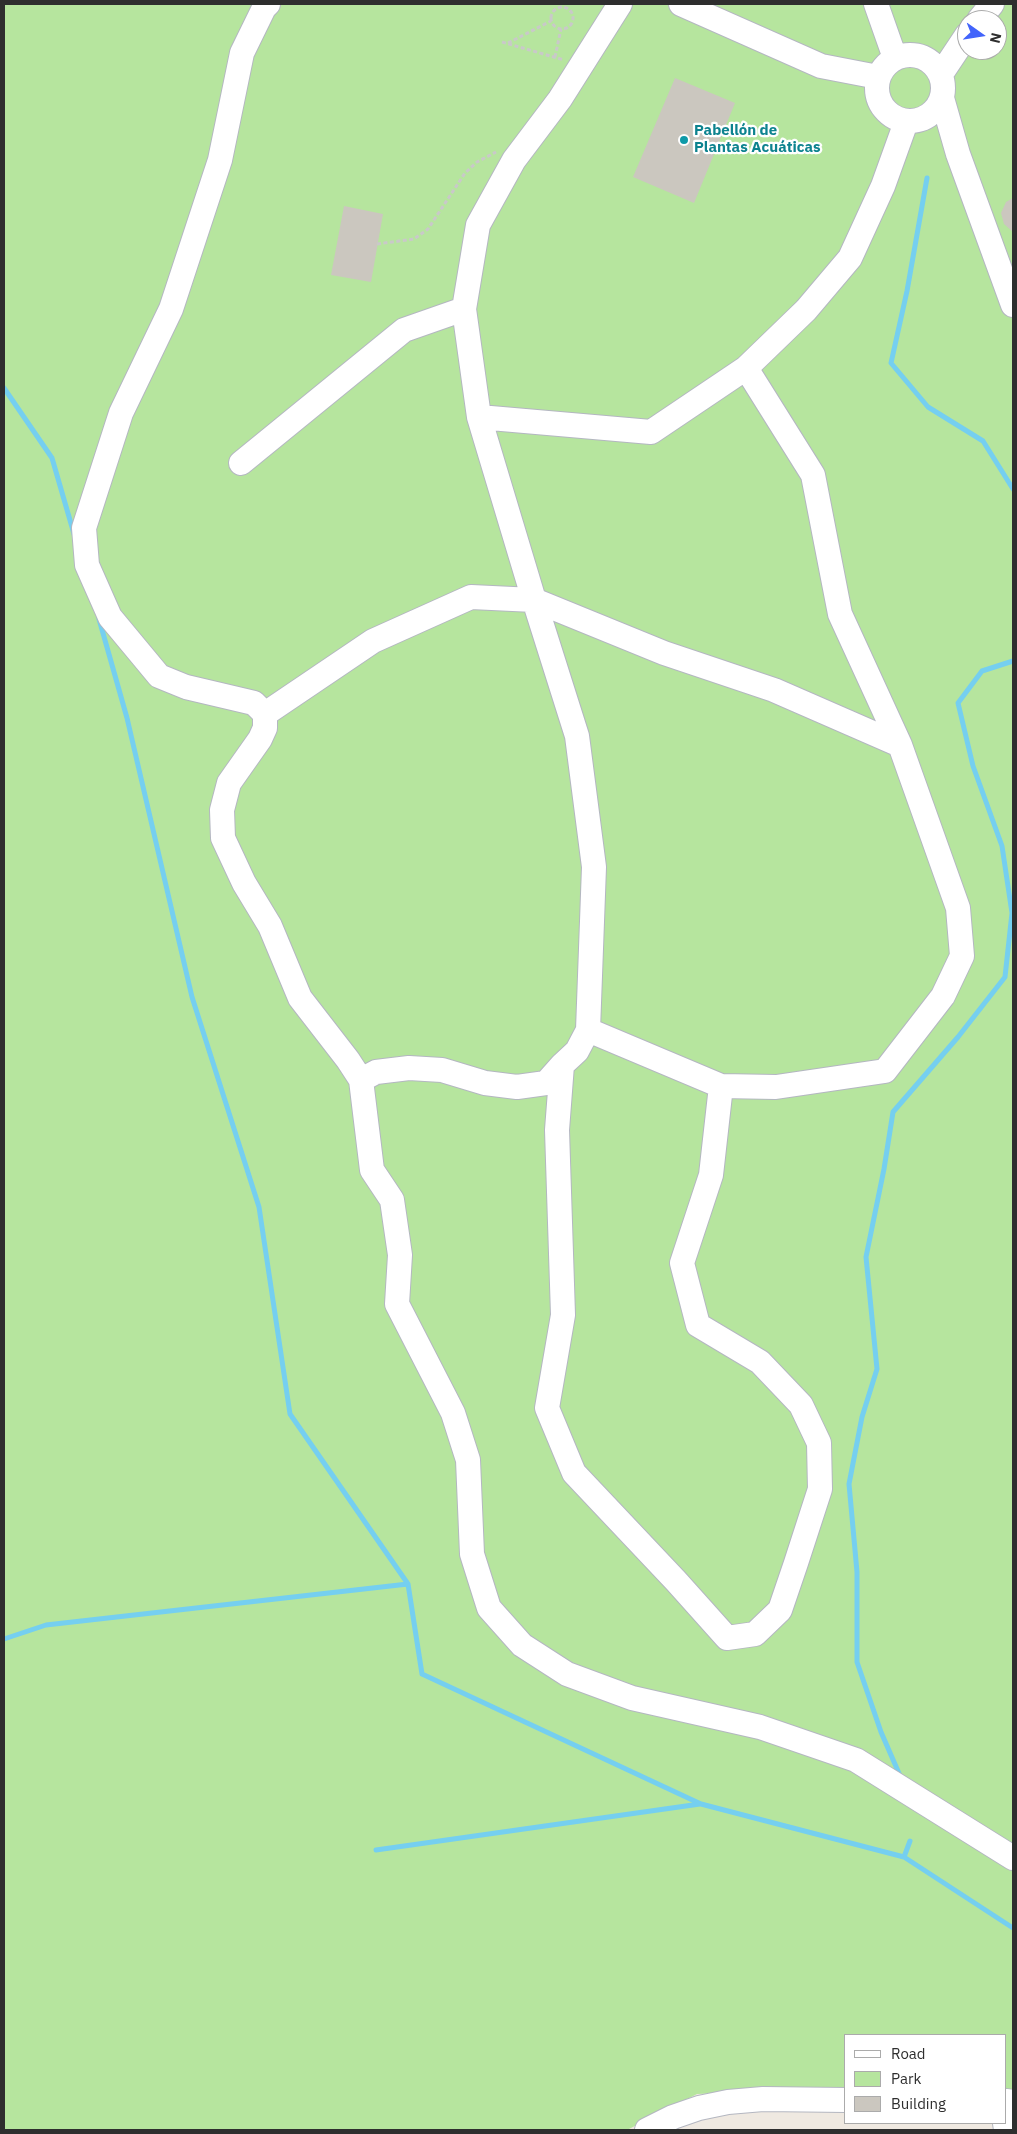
<!DOCTYPE html>
<html>
<head>
<meta charset="utf-8">
<style>
	body { margin:0 }
	#map { position:relative; width:1017px; height:2134px; overflow:hidden; background:#efe9e1; font-family:"IBM Plex Sans",sans-serif }
	canvas { display:block }
	.frame { position:absolute; inset:0; border:5px solid #2e2e2e; pointer-events:none }
	.legend { position:absolute; left:844px; top:2034px; width:162px; height:90px; box-sizing:border-box; background:#fff; border:1px solid #ababab; margin:0; padding:6px 9px; list-style:none; font-size:15px; color:#2e2e2e }
	.legend li { display:flex; align-items:center; gap:10px; height:25px }
	.legend b { width:25px; border:1px solid #ababab }
	.north { position:absolute; left:957px; top:10px; width:50px; height:50px; box-sizing:border-box; background:#fff; border:1px solid #ababab; border-radius:50%; rotate:103deg; font-size:14px; font-weight:700; line-height:20px; text-align:center; color:#2e2e2e }
	.north::after { content:''; display:block; margin:auto; width:18px; height:22px; background:#4264fb; clip-path:polygon(50% 0,100% 100%,50% 72%,0 100%) }
</style>
</head>
<body>
<div id="map">
<canvas width="1017" height="2134"></canvas>
<div class="frame"></div>
<ul class="legend">
<li><b style="height:6px;background:#fff"></b>Road</li>
<li><b style="height:14px;background:#b6e59e"></b>Park</li>
<li><b style="height:14px;background:#cbc7bf"></b>Building</li>
</ul>
<div class="north">N</div>
</div>
<script>
const ctx = document.querySelector('canvas').getContext('2d');
ctx.lineJoin = 'round';
function paint(path, color) { ctx.fillStyle = color; ctx.fill(path, 'evenodd'); }
const shape = rows => new Path2D(rows.map(r => 'M' + r).join(''));
function strokePath(path, color, width, dash) { ctx.strokeStyle = color; ctx.lineWidth = width; ctx.lineCap = dash ? 'butt' : 'round'; ctx.setLineDash(dash || []); ctx.stroke(path); }
function drawText(font, color, halo, rows, align = 'center') {
  ctx.font = font + ' "IBM Plex Sans",sans-serif'; ctx.lineWidth = 4.5; ctx.setLineDash([]); ctx.textBaseline = 'middle'; ctx.strokeStyle = halo; ctx.fillStyle = color; for (const [text, x, y, turn = 0] of rows) {
    ctx.save(); ctx.translate(x, y); ctx.rotate((+turn || 0) * Math.PI / 180); ctx.textAlign = isNaN(turn) ? turn : align; if (halo) ctx.strokeText(text, 0, 0); ctx.fillText(text, 0, 0); ctx.restore();
  }
}
paint(shape([
	[4,4,1013,4,1013,2091,1006,2090,1006,2035,846,2035,846,2088,697,2094,627,2130,4,2130],
	[967,20,997,20,997,50,967,50]
]), '#b6e59e');
strokePath(shape([
	[927,178,907,291,891,363,928,407,983,441,1013,489],
	[4,388,52,458,74,534],
	[99,619,127,718,192,997,259,1207,290,1414,408,1584],
	[4,1639,46,1625,408,1584,422,1674,701,1804,904,1857,1013,1928],
	[901,1778,881,1732,857,1662,857,1572,849,1484,862,1417,877,1369,866,1257,884,1169,893,1112,958,1037,1005,977,1012,913,1002,846,973,766,958,703,982,671,1013,661],
	[376,1850,700,1804],
	[904,1857,910,1841]
]), '#75cff0', 5);
paint(shape([
	[675,78,735,103,694,203,633,177],
	[1013,198,1013,232,1004,224,1001,213,1006,202],
	[344,206,383,214,371,282,331,275]
]), '#cbc7bf');
const minor = shape([
	[620,4,560,99,514,160,478,225,464,309,479,417,534,600,471,597,373,641,265,714,265,728,260,739,229,783,222,810,223,838,244,883,270,926,300,998,348,1060,361,1080,372,1170,392,1200,400,1255,397,1304,453,1413,468,1460,472,1554,489,1608,522,1645,567,1674,632,1698,760,1727,856,1760,1013,1858],
	[681,4,821,66,878,77],
	[876,4,895,58],
	[979,20,992,4],
	'877 88a33 33 0 1 1 66 0a33 33 0 1 1-66 0Z',
	[941,74,967,35],
	[942,98,958,154,1013,305],
	[479,417,651,432,746,368,806,310,850,258,883,186,906,122],
	[241,463,404,330,464,309],
	[534,600,577,736,594,867,588,1030,577,1051,562,1065,557,1130,563,1315,547,1408,574,1473,676,1581,727,1638,755,1634,780,1610,796,1563,820,1489,819,1443,801,1405,760,1362,698,1325,682,1263,711,1175,721,1086,776,1087,885,1071,943,996,962,956,958,908,900,745,840,614,813,475,746,368],
	[534,600,664,653,774,690,900,745],
	[265,714,254,703,186,687,159,676,110,617,87,565,84,528,121,413,171,309,220,160,242,53,264,8,268,4],
	[588,1030,721,1086],
	[361,1080,376,1072,409,1068,442,1070,485,1083,517,1087,546,1083,562,1065],
	[1006,2101,1013,2102],
	[1005,2123,1006,2130],
	[647,2130,673,2117,699,2108,728,2102,763,2099,846,2100]
]);
strokePath(minor, '#b4b7c1', 26);
strokePath(shape([
	'551 18a11 11 0 1 1 22 0a11 11 0 1 1-22 0Z',
	[502,42,564,60],
	[508,43,551,21],
	[555,57,561,29],
	[377,244,414,239,428,229,465,173,477,162,496,152]
]), '#c9c9c9', 3, [4, 2.5]);
strokePath(minor, '#fff', 24);
for (const [x, y, r, color] of [
	[684,140,5,"#0f9aa8"]
]) { const dot = new Path2D(); dot.arc(x, y, r, 0, 2 * Math.PI); ctx.fillStyle = color; ctx.fill(dot); strokePath(dot, '#fff', 2); }
drawText('bold 15px', '#0d838f', '#fff', [
	["Pabellón de",694,131],
	["Plantas Acuáticas",694,148]
], 'left');
</script>
</body>
</html>
